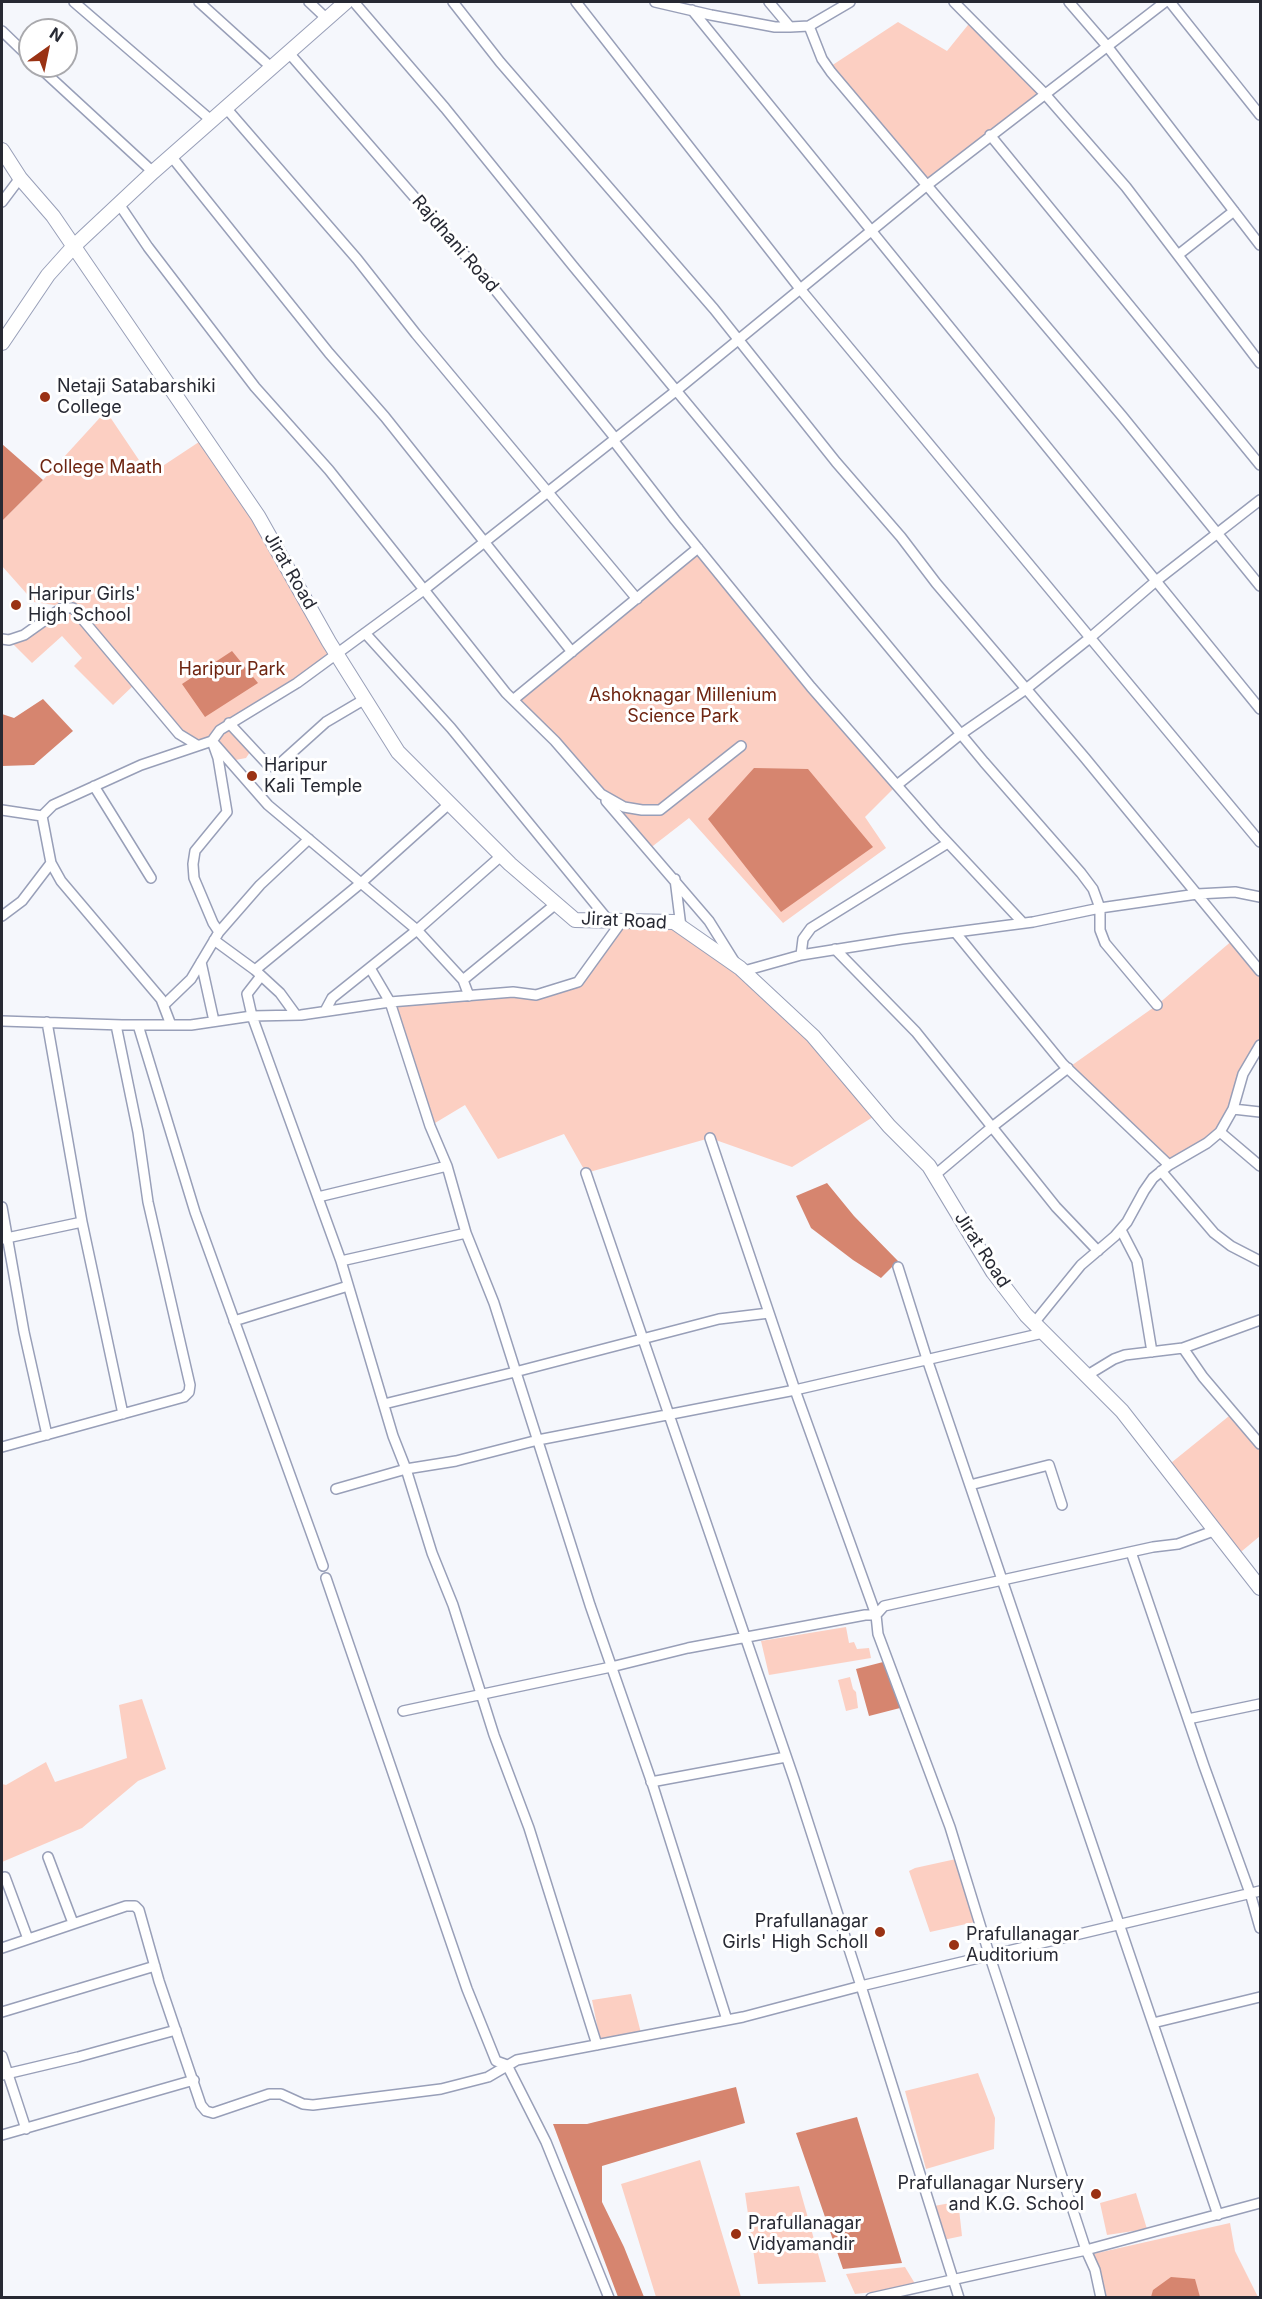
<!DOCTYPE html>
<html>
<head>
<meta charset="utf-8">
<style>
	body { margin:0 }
	#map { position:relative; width:1262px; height:2299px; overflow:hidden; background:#f5f7fc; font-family:Inter,sans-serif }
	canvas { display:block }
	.frame { position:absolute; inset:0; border:3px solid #272933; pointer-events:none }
	.north { position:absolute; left:18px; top:18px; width:60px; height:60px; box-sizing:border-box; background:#fff; border:2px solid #a9a9ad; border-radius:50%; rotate:33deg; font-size:16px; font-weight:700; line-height:24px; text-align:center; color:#272933 }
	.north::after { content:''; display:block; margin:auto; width:21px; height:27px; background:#9a3214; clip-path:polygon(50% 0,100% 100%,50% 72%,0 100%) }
</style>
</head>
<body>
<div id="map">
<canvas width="1262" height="2299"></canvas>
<div class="frame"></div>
<div class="north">N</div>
</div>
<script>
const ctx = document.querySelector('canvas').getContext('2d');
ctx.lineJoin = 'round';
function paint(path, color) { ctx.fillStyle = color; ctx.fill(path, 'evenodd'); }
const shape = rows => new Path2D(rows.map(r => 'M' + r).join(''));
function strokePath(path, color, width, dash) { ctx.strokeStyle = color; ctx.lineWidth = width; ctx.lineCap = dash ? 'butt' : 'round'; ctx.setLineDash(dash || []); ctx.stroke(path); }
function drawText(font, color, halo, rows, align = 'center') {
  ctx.font = font + ' Inter,sans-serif'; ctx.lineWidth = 6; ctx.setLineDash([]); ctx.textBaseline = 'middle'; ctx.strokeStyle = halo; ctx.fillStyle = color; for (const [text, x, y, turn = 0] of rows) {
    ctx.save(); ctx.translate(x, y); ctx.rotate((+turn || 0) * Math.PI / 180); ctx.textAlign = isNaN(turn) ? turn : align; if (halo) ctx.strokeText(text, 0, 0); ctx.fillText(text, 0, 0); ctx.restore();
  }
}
paint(shape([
	[972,20,1044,93,926,186,828,68,898,22,947,51],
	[106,411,149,475,205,438,336,653,230,723,252,749,246,758,230,761,212,741,191,742,135,684,113,705,74,666,82,658,62,636,32,663,9,640,67,607,34,602,2,566,2,521,43,480],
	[698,548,897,785,865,817,886,848,783,923,689,818,649,849,513,700],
	[622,921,674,922,736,965,878,1114,792,1167,710,1138,586,1173,564,1134,498,1159,465,1105,430,1126,390,1002,536,995,578,982],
	[1234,939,1260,971,1260,1045,1220,1132,1169,1165,1068,1068,1157,1005],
	[1234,1412,1260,1444,1260,1536,1236,1556,1166,1467],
	[846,1627,849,1643,854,1642,857,1649,869,1648,871,1658,769,1675,761,1641],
	[850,1677,853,1689,856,1692,858,1708,846,1711,838,1680],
	[142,1699,166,1769,138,1781,82,1828,2,1862,2,1784,6,1785,46,1762,55,1782,127,1758,119,1705],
	[956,1859,975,1922,930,1932,909,1871,915,1868],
	[631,1994,641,2033,600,2040,592,2000],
	[978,2073,995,2118,994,2149,926,2169,905,2091],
	[700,2160,741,2297,656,2297,621,2184],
	[799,2186,826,2282,758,2284,745,2193],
	[1136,2193,1147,2229,1107,2235,1100,2203],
	[972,2199,975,2207,959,2209,962,2236,943,2240,934,2206],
	[1230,2223,1235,2251,1258,2297,1106,2297,1101,2273,1093,2254],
	[905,2267,917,2287,855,2294,846,2274]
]), '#fccfc2');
paint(shape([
	[2,444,43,480,2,521],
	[232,651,258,683,205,717,182,684],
	[43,699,73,731,34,765,2,766,2,714,14,718],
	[754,768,808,769,873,847,781,912,708,819],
	[827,1183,854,1216,898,1261,881,1278,853,1260,811,1228,796,1196],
	[887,1661,900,1708,869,1716,856,1669],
	[736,2087,745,2123,602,2166,602,2202,624,2247,644,2297,618,2297,553,2124,587,2124],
	[857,2117,902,2263,843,2269,796,2133],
	[1171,2277,1195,2279,1200,2297,1151,2297,1153,2290]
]), '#d6856f');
const street = shape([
	[74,2,212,121],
	[199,2,272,68],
	[309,2,327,19],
	[354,2,445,108,573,266,984,762,1081,873,1093,889,1100,908,1100,930,1105,943,1157,1005],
	[453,2,500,62,714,309,836,462,901,537,936,583,1085,758,1260,971],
	[576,2,801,290,1260,842],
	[655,2,711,15,775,27,790,27,809,26,850,2],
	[769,2,790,27],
	[954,2,1044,93,1126,187,1260,363],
	[1069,2,1107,46,1260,245],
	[1170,2,1260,115],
	[692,10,1260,709],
	[809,26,822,59,831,72,1122,416,1260,586],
	[2,31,30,58],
	[289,53,496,291,615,438],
	[38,66,153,172],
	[226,108,357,259,416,334,637,599],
	[990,135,1260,465],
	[171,156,329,353,385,417,572,652],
	[2,202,20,178],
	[119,204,148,247,255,387,329,470,506,693,555,741,601,794,624,807,642,810,660,810,741,746],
	[1178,255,1234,211],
	[613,440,675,520,811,687,936,830,1023,923],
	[365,633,451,728,609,921],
	[2,639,9,640,24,635,62,608,73,608,179,734,197,745],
	[513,700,698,548],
	[229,723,269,766,276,767,326,722,365,699],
	[897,785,961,734,1026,689,1091,637,1156,581,1260,500],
	[94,786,151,878],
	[606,801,709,921,734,961],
	[2,810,42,816],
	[675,879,681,927],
	[2,916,22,901,51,863],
	[219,932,260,885,309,839],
	[955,932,1063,1064,1169,1165],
	[214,940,255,970,280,993,296,1015],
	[835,949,916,1032,1056,1207,1098,1251],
	[801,955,803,939,811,928,948,843],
	[201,962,214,1021],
	[370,968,390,1002,430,1126,447,1166,466,1233,494,1303,590,1605,653,1786,727,2020],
	[255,970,361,883,449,804],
	[744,971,801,955,902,939,1033,922,1100,908,1197,894,1235,892,1260,897],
	[261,976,247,994,252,1016,341,1261,393,1436,406,1469,432,1553,453,1605,494,1735,529,1828,597,2045],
	[463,980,557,903],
	[164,1005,191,979,219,932,213,923,194,878,193,864,195,851,227,812,218,758,212,741,220,730,297,683,425,589,677,390,926,186,1165,2],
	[325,1011,332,998,417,930,501,856],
	[2,1021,122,1025,191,1025,252,1016,301,1015,390,1002,513,992,536,995,578,982,622,921],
	[47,1022,82,1222,123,1414],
	[138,1025,195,1212,323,1566],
	[171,1025,161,999,61,881,51,863,42,816,53,805,141,765,212,741,268,805,417,930,463,980,469,996],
	[1233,1109,1260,1112],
	[1220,1132,1260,1166],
	[1161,1171,1214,1233,1231,1246,1260,1261],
	[586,1173,794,1779,861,1986,1260,1891],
	[935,1175,992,1127,1068,1068],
	[318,1197,447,1166],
	[2,1207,24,1332,47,1435],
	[1121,1230,1137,1261,1152,1352],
	[2,1239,82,1222],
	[341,1261,466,1233],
	[898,1267,927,1359,1218,2215],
	[234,1321,348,1286],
	[1034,1323,1081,1265,1115,1236,1127,1222,1144,1191,1153,1178,1169,1165,1207,1143,1220,1132,1233,1109,1243,1074,1260,1045],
	[1183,1348,1203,1377,1260,1444],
	[1086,1376,1114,1359,1125,1355,1183,1348,1260,1320],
	[384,1404,515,1372,719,1319,769,1313],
	[2,1447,184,1397,189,1392,190,1385,148,1202,138,1132,116,1025],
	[970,1485,1049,1465,1062,1505],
	[336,1489,406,1469,456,1461,538,1440,795,1390,1043,1333],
	[1131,1552,1204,1766,1250,1893,1260,1928],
	[326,1578,467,1989,496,2061,507,2065,546,2142,609,2298],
	[403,1711,611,1667,688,1648,865,1615,876,1615,795,1390,710,1138],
	[1188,1719,1260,1704],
	[651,1782,786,1757],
	[48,1857,73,1923],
	[5,1877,28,1939],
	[2,1948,126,1906,135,1906,139,1910,159,1981,201,2105,206,2111,213,2113,269,2094,281,2094,303,2104,313,2105,441,2089,488,2077,517,2060,743,2017,861,1986,959,2298],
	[2,2012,155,1966],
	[1153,2023,1260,1997],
	[2,2056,26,2129],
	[2,2075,78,2057,176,2030],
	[2,2135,194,2080],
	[871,2298,1086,2250,1260,2203],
	[1101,2298,1095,2270,1086,2250,990,1957,950,1827,878,1634,876,1615,884,1606,1153,1547,1178,1544,1216,1530]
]);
const secondary = shape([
	[2,150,20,178,53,216,258,516,329,642,398,752,510,864,575,920,674,922,740,968,813,1036,889,1126,929,1166,993,1272,1026,1315,1122,1411,1260,1588],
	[2,343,48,275,74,246,153,172,346,2]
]);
strokePath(street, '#989fb8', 12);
strokePath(secondary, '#989fb8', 16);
strokePath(street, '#fff', 9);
strokePath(secondary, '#fff', 14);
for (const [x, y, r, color] of [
	[45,397,6,"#9a3214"],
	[16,605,6,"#9a3214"],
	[252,776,6,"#9a3214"],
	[880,1932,6,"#9a3214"],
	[954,1945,6,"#9a3214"],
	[1096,2194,6,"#9a3214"],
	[736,2234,6,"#9a3214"]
]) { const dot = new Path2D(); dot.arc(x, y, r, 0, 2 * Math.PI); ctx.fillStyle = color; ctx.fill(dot); strokePath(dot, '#fff', 2); }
drawText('18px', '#272933', '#fff', [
	["Rajdhani Road",455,244,49],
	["Jirat Road",290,571,60],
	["Jirat Road",624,921,3],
	["Jirat Road",982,1250,57]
]);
drawText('18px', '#272933', '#fff', [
	["Netaji Satabarshiki",57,387],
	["College",57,408],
	["Haripur Girls'",28,595],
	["High School",28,616],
	["Haripur",264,766],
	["Kali Temple",264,787],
	["Prafullanagar",868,1922,"right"],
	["Girls' High Scholl",868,1943,"right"],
	["Prafullanagar",966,1935],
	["Auditorium",966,1956],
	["Prafullanagar Nursery",1084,2184,"right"],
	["and K.G. School",1084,2205,"right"],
	["Prafullanagar",748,2224],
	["Vidyamandir",748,2245]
], 'left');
drawText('18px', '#6e2511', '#fff', [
	["College Maath",101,468],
	["Haripur Park",232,670],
	["Ashoknagar Millenium",683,696],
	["Science Park",683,717]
]);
</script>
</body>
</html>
